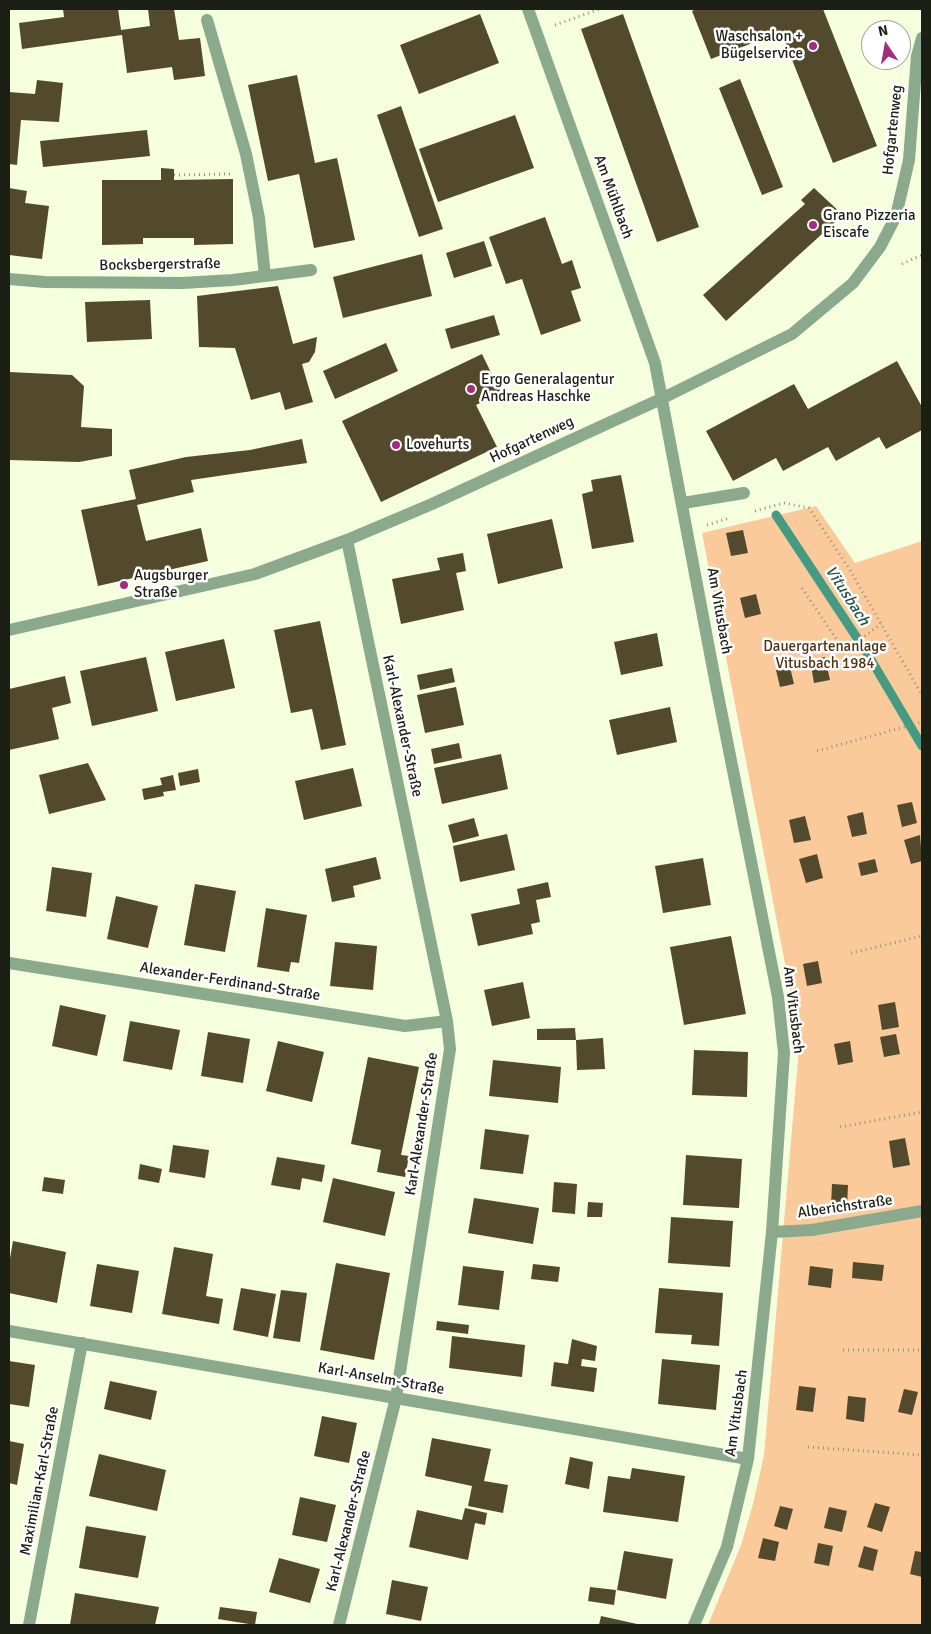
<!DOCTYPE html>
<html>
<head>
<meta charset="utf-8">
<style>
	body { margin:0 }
	#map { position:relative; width:931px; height:1634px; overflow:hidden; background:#f6ffdd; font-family:Signika,sans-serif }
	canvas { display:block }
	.frame { position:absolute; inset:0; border:10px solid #1c1f13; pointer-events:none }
	.north { position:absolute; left:861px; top:20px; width:50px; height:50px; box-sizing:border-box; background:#fff; border:1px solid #a4a5a1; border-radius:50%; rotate:348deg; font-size:14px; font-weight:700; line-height:20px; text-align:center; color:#1c1f13 }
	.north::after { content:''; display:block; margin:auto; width:18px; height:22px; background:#a62b7f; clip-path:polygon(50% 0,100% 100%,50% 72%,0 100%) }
</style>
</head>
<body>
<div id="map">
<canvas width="931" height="1634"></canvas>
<div class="frame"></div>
<div class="north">N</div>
</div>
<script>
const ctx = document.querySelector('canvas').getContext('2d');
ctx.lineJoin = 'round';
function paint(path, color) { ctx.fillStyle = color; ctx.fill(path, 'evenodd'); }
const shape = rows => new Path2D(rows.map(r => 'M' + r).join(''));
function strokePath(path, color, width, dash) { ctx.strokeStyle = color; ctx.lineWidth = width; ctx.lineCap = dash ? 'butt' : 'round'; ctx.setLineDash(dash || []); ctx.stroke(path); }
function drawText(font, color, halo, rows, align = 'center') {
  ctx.font = font + ' Signika,sans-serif'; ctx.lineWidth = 5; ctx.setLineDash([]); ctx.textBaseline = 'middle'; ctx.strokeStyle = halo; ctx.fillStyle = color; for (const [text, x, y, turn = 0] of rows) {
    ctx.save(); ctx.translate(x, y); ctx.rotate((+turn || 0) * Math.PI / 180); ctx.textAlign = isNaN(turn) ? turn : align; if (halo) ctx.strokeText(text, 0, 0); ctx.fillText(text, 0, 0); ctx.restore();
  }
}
paint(shape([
	[816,506,855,563,922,541,922,1625,708,1625,741,1545,753,1504,764,1455,798,1059,796,1021,702,533]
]), '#fbca9b');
strokePath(shape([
	[776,515,867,653,922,746]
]), '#459b81', 9);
paint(shape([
	[63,9,118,9,121,30,150,26,148,9,174,9,179,40,200,38,205,76,174,80,172,67,127,73,122,35,22,49,19,23,64,17],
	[697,9,823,9,877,146,833,163,781,32,711,59,692,11],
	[480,14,499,63,419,94,400,45],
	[623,14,699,227,657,242,581,29],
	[297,75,315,163,337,158,355,240,314,248,299,174,268,181,248,85],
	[740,79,783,187,762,195,719,88],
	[37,80,63,83,59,122,21,120,17,165,9,164,9,92,35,94],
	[401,106,443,229,419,237,377,115],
	[515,115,534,168,438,202,419,149],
	[147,130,150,156,43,167,40,141],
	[161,168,174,169,174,180,233,179,233,244,194,245,194,238,143,238,143,244,102,245,102,180,161,180],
	[9,188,27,191,25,203,49,206,42,259,9,255],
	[814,188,843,215,726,321,703,295,805,204,801,200],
	[545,217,562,264,572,260,581,288,571,291,581,321,541,335,522,279,506,284,489,237],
	[484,241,492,266,454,278,446,253],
	[422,254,432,296,343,318,333,277],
	[278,286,293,344,317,337,315,352,309,362,302,364,313,402,285,410,280,392,251,400,235,348,199,347,197,296],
	[150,300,152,339,87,342,85,302],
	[494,315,500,335,451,349,445,329],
	[386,343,398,371,335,399,323,371],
	[482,354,501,393,476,405,497,447,381,502,342,421],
	[897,361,922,407,922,430,886,449,879,437,836,461,828,447,783,471,776,458,733,481,706,431,794,384,808,409],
	[9,372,72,375,84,386,81,427,112,429,112,456,79,462,9,460],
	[302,439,307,463,191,480,194,492,137,505,146,541,201,528,208,561,98,586,81,510,136,499,129,470,186,457,250,450],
	[621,475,634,542,592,549,582,494,593,491,591,480],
	[552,519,563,568,498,584,487,534],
	[743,530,748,553,731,556,726,533],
	[463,553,466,571,456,573,464,610,401,624,392,579,440,570,437,558],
	[756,594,761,614,745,618,740,598],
	[320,621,346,745,321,750,312,709,291,713,274,630],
	[657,633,663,666,621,675,614,642],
	[224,639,235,688,176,701,165,652],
	[146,657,158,711,92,726,80,671],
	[825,657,830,680,814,683,810,660],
	[790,667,794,684,780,687,776,670],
	[452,668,455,682,420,690,417,675],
	[65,676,71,703,52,708,59,739,9,750,9,689],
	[456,687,464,725,425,733,417,695],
	[670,707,677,742,617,755,609,720],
	[459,743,462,758,434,764,431,749],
	[501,754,508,789,442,804,434,768],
	[88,763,106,800,49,814,39,775],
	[353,768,362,806,304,820,295,781],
	[198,769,200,782,180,786,178,773],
	[173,775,176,790,163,792,164,796,144,800,142,789,162,785,160,778],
	[912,802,917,823,902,827,897,805],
	[863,812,867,834,852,837,847,816],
	[805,816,811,840,794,843,789,820],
	[474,818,479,836,453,843,448,825],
	[507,834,515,870,460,882,453,846],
	[920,835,922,861,911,864,904,840],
	[817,854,823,878,806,883,799,859],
	[376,857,381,879,353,886,355,897,332,902,325,869],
	[703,858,711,905,663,913,655,866],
	[875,859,878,872,861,876,858,863],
	[52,867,92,873,86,917,46,911],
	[548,882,551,897,536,900,540,922,531,924,533,934,478,946,471,914,520,904,517,889],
	[195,884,236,891,225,952,184,945],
	[116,896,158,906,148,948,107,939],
	[266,908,307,915,299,963,291,962,289,972,257,967],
	[731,936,746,1014,684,1025,670,947],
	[335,942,377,946,373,990,330,986],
	[818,961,822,983,807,986,803,964],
	[523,982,530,1018,492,1026,484,990],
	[895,1002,899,1027,882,1030,878,1005],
	[60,1005,106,1015,97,1056,52,1046],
	[130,1021,180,1030,172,1070,123,1061],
	[575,1028,576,1040,537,1040,537,1029],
	[208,1032,250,1039,243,1083,201,1076],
	[896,1034,900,1054,884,1057,880,1037],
	[603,1038,605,1069,577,1070,576,1040],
	[278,1041,324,1052,312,1102,266,1091],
	[850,1041,853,1062,838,1065,834,1044],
	[694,1050,748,1052,747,1097,692,1095],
	[368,1057,419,1067,401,1155,409,1156,405,1177,377,1172,381,1150,351,1144],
	[493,1060,561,1067,558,1103,489,1096],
	[485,1129,529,1135,523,1174,480,1169],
	[905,1138,910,1165,893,1168,889,1141],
	[173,1145,209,1150,205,1178,169,1172],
	[686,1155,742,1159,739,1208,683,1205],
	[277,1157,325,1165,322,1182,302,1178,300,1190,271,1185],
	[140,1164,162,1169,159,1183,138,1179],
	[44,1177,65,1180,63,1194,42,1191],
	[333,1178,395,1192,385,1236,323,1222],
	[554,1182,577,1184,575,1214,552,1212],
	[832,1184,848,1185,847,1207,831,1206],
	[474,1198,539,1208,533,1244,468,1233],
	[588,1202,603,1203,602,1217,587,1217],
	[671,1217,733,1221,730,1267,668,1263],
	[13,1241,66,1252,57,1303,9,1293,9,1264],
	[174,1247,213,1254,206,1296,223,1299,219,1324,162,1314],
	[853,1262,884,1265,882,1281,852,1278],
	[336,1263,390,1273,374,1360,320,1350],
	[97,1264,139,1271,132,1313,90,1306],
	[533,1264,560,1267,558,1282,531,1279],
	[463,1266,504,1271,499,1310,458,1305],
	[810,1266,833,1269,831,1288,808,1285],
	[241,1288,276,1294,268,1337,233,1330],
	[659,1288,723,1293,719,1346,691,1344,692,1335,655,1333],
	[281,1290,307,1293,300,1342,273,1338],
	[437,1321,469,1325,468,1334,436,1330],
	[452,1336,525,1345,522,1377,449,1368],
	[572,1339,597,1346,595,1361,582,1359,581,1366,597,1368,594,1392,551,1386,554,1362,568,1364],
	[662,1359,720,1365,716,1410,658,1404],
	[9,1361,35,1365,29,1407,9,1404],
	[110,1381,157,1391,151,1420,104,1409],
	[799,1386,816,1388,813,1412,796,1410],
	[904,1389,918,1392,912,1415,898,1412],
	[848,1396,866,1398,864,1422,846,1419],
	[322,1416,357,1423,349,1463,314,1456],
	[432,1438,491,1449,484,1481,508,1485,503,1513,468,1506,472,1486,425,1476],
	[9,1441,24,1444,17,1485,9,1483],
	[99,1454,166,1470,157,1511,89,1496],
	[570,1457,593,1462,589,1489,565,1484],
	[632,1468,685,1476,678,1522,603,1512,608,1476,630,1479],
	[300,1497,336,1505,327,1542,292,1535],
	[875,1503,890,1507,882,1532,867,1527],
	[780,1506,793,1509,787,1530,774,1526],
	[829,1507,847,1511,842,1532,824,1528],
	[465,1508,487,1513,485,1525,475,1523,468,1560,409,1547,417,1510,462,1520],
	[86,1526,146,1536,138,1578,79,1568],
	[763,1538,779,1542,775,1561,758,1558],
	[818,1543,833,1546,829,1566,814,1563],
	[864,1546,878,1550,873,1571,858,1567],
	[624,1551,673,1559,666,1599,617,1590],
	[915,1551,922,1552,922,1577,910,1574],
	[279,1558,320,1569,310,1603,269,1592],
	[392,1580,428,1587,421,1621,386,1614],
	[590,1587,616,1590,614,1605,588,1601],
	[75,1593,159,1607,155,1625,70,1625],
	[220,1607,257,1612,255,1625,218,1619],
	[601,1616,637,1624,637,1625,599,1625]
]), '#534a2e');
strokePath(shape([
	[555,25,600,9],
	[174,175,231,174],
	[902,264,922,255],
	[755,511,784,503,809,508,850,570,922,695],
	[707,525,730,518],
	[802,588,839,643,853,645,881,624],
	[817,751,922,722],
	[851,953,922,936],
	[840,1127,922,1112],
	[843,1350,922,1350],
	[808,1447,922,1455]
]), '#8f957e', 3, [1, 4]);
strokePath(shape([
	[207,20,246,154,259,218,265,276],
	[683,503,744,493],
	[772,1232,812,1230,922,1211]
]), '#8ba98c', 12);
strokePath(shape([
	[528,9,655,363,716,685,778,997,784,1053,772,1232,748,1459,727,1547,694,1625],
	[9,279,45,282,182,283,233,280,311,270],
	[9,630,255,574,347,540,432,504,663,398,792,334,853,283,880,247,896,216,909,160,917,56,922,38],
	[9,963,405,1026,447,1021],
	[9,1331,748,1459],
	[29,1625,82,1343],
	[339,1625,396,1398,450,1049,447,1021,347,540]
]), '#8ba98c', 12);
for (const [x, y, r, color] of [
	[813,46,5,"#a62b7f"],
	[813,225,5,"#a62b7f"],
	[471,389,5,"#a62b7f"],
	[396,445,5,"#a62b7f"],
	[124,585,5,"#a62b7f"]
]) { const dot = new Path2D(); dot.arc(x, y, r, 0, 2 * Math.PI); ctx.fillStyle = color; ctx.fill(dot); strokePath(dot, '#fff', 2); }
drawText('15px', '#1c1f13', '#fff', [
	["Waschsalon +",803,37,"right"],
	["Bügelservice",803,54,"right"],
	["Grano Pizzeria",823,216],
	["Eiscafe",823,233],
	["Ergo Generalagentur",481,380],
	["Andreas Haschke",481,397],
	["Lovehurts",406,445],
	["Augsburger",134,576],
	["Straße",134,593]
], 'left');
drawText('15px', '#1c1f13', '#fff', [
	["Hofgartenweg",893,130,-84],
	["Am Mühlbach",613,197,70],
	["Bocksbergerstraße",160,265,-1],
	["Hofgartenweg",532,440,-25],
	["Am Vitusbach",719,611,80],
	["Karl-Alexander-Straße",402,726,78],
	["Alexander-Ferdinand-Straße",230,982,9],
	["Am Vitusbach",793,1010,83],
	["Karl-Alexander-Straße",422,1124,-81],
	["Alberichstraße",845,1207,-8],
	["Karl-Anselm-Straße",381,1379,10],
	["Am Vitusbach",737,1413,-82],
	["Maximilian-Karl-Straße",40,1481,-79],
	["Karl-Alexander-Straße",349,1521,-76]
]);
drawText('15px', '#4f3214', '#fff', [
	["Dauergartenanlage",825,647],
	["Vitusbach 1984",825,664]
]);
drawText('italic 16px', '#225547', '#fff', [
	["Vitusbach",847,596,57]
]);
</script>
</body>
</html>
